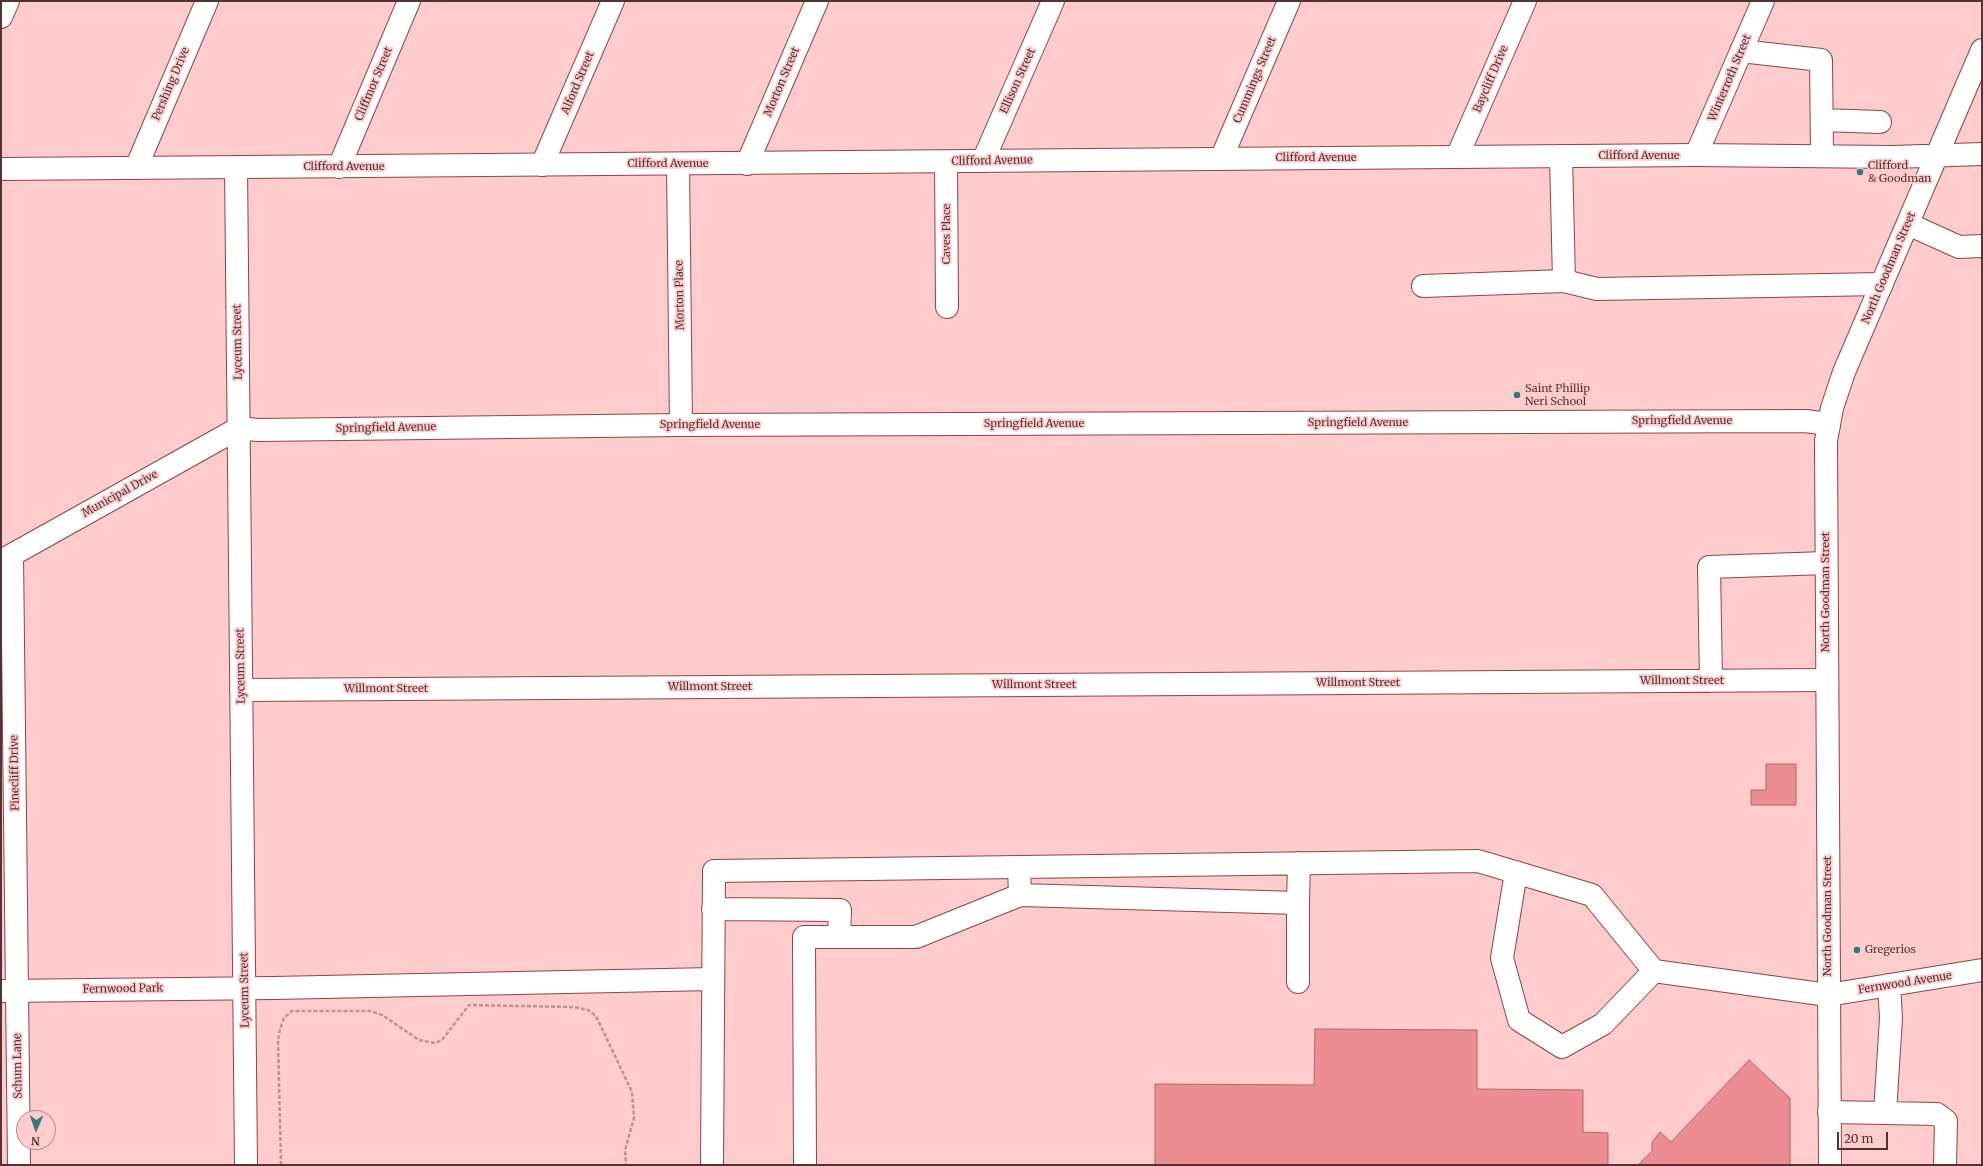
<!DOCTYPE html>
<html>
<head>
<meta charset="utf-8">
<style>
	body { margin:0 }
	#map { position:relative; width:1983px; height:1166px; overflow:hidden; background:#fecccd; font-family:Merriweather,serif }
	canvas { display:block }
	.frame { position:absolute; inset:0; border:2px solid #533234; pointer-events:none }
	.north { position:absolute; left:16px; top:1110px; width:40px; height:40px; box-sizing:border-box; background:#fecccd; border:1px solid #ba8e90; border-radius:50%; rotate:182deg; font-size:11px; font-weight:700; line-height:16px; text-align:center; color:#533234 }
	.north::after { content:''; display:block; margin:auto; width:14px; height:18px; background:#30797a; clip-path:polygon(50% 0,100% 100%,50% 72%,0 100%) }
	.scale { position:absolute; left:1837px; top:1132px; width:51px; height:18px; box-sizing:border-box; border:2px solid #533234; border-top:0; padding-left:5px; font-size:12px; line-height:14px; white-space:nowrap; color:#533234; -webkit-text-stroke:3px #fecccd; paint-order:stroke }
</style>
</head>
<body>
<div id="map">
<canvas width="1983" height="1166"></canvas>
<div class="frame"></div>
<div class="north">N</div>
<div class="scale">20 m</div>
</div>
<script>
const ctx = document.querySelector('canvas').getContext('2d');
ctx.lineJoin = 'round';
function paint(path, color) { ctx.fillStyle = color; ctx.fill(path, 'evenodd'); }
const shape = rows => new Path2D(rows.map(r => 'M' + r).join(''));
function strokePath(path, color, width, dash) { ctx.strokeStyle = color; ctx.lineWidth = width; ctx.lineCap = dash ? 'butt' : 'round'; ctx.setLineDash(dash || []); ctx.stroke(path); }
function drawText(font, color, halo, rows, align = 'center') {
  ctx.font = font + ' Merriweather,serif'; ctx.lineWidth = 3.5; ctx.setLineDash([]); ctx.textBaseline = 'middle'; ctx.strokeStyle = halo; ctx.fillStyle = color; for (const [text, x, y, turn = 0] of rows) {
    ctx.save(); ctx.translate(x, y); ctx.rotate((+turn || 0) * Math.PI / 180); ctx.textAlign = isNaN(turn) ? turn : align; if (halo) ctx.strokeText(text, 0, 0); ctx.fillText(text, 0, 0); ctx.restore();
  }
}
const building = shape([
	[1766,764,1796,764,1796,805,1751,805,1751,790,1766,790,1766,764],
	[1315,1029,1477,1030,1477,1089,1583,1090,1583,1132,1608,1133,1608,1165,1155,1165,1155,1084,1314,1085,1315,1029],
	[1749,1060,1790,1098,1790,1165,1638,1165,1652,1151,1652,1142,1660,1132,1671,1142,1749,1060]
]);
paint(building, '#ec8d93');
strokePath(building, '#b0666b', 1);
const minor = shape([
	[1,17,8,1],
	[1741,51,1821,60,1822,156],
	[1822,120,1880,122],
	[1696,155,1763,1],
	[1457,157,1525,1],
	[1221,159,1289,1],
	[983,161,1053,1],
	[946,162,947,307],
	[678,164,681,425],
	[747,164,817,1],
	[542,165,613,1],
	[236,167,246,1165],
	[339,167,409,1],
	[136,168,207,1],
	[1908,224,1959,247,1982,246],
	[1564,281,1597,289,1882,284],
	[1423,286,1564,281,1561,156],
	[12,555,19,1165],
	[1,561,239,428,258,430,681,425,1805,421,1829,424],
	[1711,681,1709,567,1826,563],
	[241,690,1827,680],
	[1516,872,1502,958,1519,1020,1562,1047,1603,1024,1654,971],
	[1020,895,1298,903,1299,863],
	[713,909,840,910,839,937],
	[1298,982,1298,903],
	[1,991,273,988,713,979],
	[1829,1112,1937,1114,1946,1121,1945,1165],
	[1885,1113,1891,1018,1889,985],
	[712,1165,714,871,1478,861,1592,895,1654,971,1828,995,1982,970],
	[805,1165,804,937,916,937,1020,895,1019,867]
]);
const major = shape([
	[1,169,1696,155,1893,157,1982,154],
	[1830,1165,1826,441,1832,408,1844,372,1982,50]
]);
strokePath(minor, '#8b454a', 24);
strokePath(major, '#8b454a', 24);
strokePath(shape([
	[281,1165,278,1040,280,1029,284,1018,292,1011,371,1011,382,1015,419,1040,435,1043,442,1040,469,1005,574,1007,588,1010,596,1016,632,1092,634,1118,625,1150,626,1165]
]), '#be9293', 2.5, [4, 2]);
strokePath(minor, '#fff', 22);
strokePath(major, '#fff', 22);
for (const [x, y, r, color] of [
	[1860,172,4,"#30797a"],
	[1517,395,4,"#30797a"],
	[1857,950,4,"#30797a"]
]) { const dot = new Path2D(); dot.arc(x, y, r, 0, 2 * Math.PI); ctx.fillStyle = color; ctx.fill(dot); strokePath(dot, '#fecccd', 1.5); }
drawText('11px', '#533234', '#fecccd', [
	["Winterroth Street",1730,78,-67],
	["Baycliff Drive",1491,79,-67],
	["Cummings Street",1255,80,-67],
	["Ellison Street",1018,81,-66],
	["Morton Street",782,82,-67],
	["Alford Street",578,83,-67],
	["Pershing Drive",171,84,-67],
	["Cliffmor Street",374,84,-67],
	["Clifford Avenue",1639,156],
	["Clifford Avenue",1316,158],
	["Clifford Avenue",992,161,-1],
	["Clifford Avenue",668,164],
	["Clifford Avenue",344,167],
	["Caves Place",947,234,-90],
	["North Goodman Street",1889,268,-67],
	["Morton Place",680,295,-91],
	["Lyceum Street",238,342,-91],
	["Springfield Avenue",1682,421],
	["Springfield Avenue",1358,423],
	["Springfield Avenue",1034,424],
	["Springfield Avenue",710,425],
	["Springfield Avenue",386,428,-1],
	["Municipal Drive",120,494,-29],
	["North Goodman Street",1826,592,-90],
	["Lyceum Street",241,666,-91],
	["Willmont Street",1682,681],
	["Willmont Street",1358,683],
	["Willmont Street",1034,685],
	["Willmont Street",710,687],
	["Willmont Street",386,689],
	["Pinecliff Drive",15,773,-91],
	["North Goodman Street",1828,916,-90],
	["Fernwood Avenue",1905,983,-9],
	["Fernwood Park",123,989,-1],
	["Lyceum Street",245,990,-91],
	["Schum Lane",18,1066,-91]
]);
drawText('11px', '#533234', '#fecccd', [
	["Clifford",1868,166],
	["& Goodman",1868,179],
	["Saint Phillip",1525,389],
	["Neri School",1525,402],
	["Gregerios",1865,950]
], 'left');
</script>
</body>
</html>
